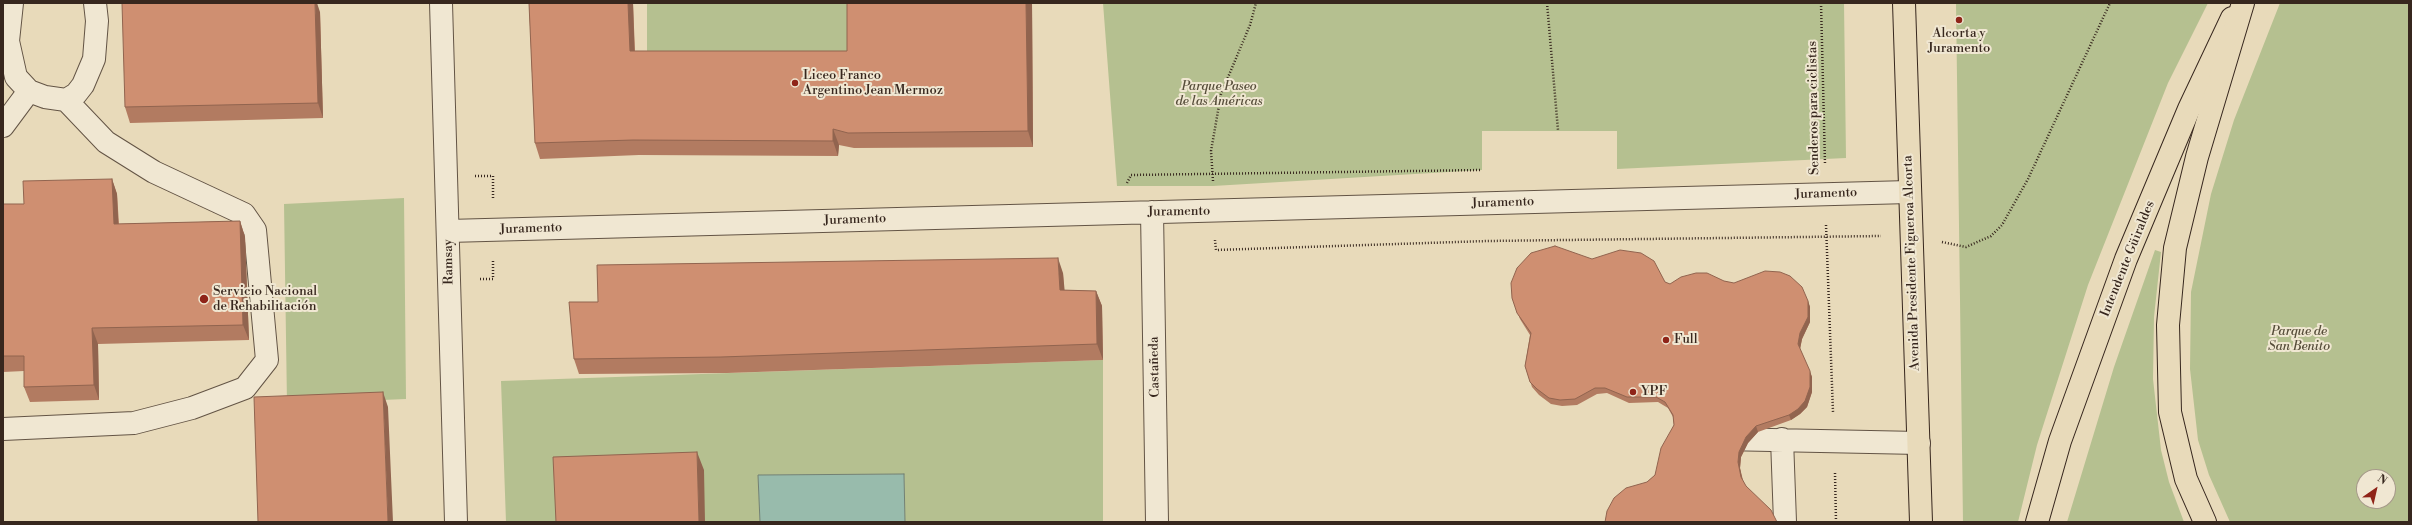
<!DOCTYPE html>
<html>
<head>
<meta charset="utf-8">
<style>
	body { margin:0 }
	#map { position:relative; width:2412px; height:525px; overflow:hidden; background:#e8daba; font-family:"Libre Bodoni",serif }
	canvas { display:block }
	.frame { position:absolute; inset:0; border:4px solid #37271e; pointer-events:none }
	.north { position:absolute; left:2356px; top:469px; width:40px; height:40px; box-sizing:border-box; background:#f0e7d2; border:1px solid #a69a8a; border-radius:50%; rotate:34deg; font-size:11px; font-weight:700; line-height:16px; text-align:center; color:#37271e }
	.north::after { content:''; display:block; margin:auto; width:14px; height:18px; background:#8f2418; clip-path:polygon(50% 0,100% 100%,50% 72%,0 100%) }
</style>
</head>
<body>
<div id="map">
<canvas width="2412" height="525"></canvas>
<div class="frame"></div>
<div class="north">N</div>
</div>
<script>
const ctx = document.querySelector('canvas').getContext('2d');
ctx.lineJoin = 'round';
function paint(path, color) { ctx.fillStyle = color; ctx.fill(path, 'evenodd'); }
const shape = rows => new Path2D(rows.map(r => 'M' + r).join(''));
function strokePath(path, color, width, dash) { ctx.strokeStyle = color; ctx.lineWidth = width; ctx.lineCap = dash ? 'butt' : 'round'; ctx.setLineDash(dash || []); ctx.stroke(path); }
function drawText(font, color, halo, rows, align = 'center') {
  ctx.font = font + ' "Libre Bodoni",serif'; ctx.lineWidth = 4; ctx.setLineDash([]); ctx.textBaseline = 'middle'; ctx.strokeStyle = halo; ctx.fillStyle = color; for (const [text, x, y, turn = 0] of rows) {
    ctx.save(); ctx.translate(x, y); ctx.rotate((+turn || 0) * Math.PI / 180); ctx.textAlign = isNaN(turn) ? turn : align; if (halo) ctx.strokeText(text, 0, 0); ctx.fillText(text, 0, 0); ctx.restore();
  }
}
paint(shape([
	[647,3,849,3,848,56,647,52],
	[1103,3,1844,3,1846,158,1617,169,1617,131,1482,131,1482,170,1213,186,1117,186],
	[1956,3,2208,3,2168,83,2088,285,2037,445,2018,522,1963,522],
	[2280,3,2409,3,2409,522,2230,522,2209,475,2198,440,2190,369,2191,292,2211,194,2234,120],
	[2364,477,2388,477,2388,501,2364,501],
	[404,198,406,399,287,404,284,204],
	[2155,250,2161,252,2154,317,2153,379,2161,450,2169,482,2184,522,2067,522,2114,367],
	[1103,360,1103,522,905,522,904,474,758,475,760,522,506,522,501,381]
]), '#b5c090');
const water = shape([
	[904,474,905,522,760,522,758,475,904,474]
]);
paint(water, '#98bbac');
strokePath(water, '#718073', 1);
const minor = shape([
	[12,3,8,41,16,77,29,91,45,97,66,100,76,94,83,85,94,59,97,21,95,3],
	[441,3,456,522],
	[3,126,29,91],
	[1152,212,1157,522],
	[448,231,1909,192],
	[3,429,134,423,192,408,245,388,267,360,255,230,244,214,154,172,106,142,66,100],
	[1722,439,1919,443],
	[1782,439,1785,522]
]);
const major = shape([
	[1904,3,1921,522],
	[2037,522,2060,441,2126,259,2189,109,2232,18]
]);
const highway = shape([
	[2205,522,2186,479,2170,412,2168,325,2175,248,2197,157,2243,3]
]);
strokePath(minor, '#635445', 24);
strokePath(major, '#37271e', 24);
strokePath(highway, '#37271e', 24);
strokePath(shape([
	[1547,3,1558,130],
	[1821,3,1825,164],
	[475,176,493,176,493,200],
	[1213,181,1211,151,1221,94,1250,25,1256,3],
	[1127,183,1131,175,1482,170],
	[1826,225,1833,412],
	[1215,240,1216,250,1487,241,1881,236],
	[1942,242,1966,247,1991,236,2002,225,2028,179,2110,3],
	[480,279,493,279,493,261],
	[1835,473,1836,522]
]), '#37271e', 2.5, [1, 2]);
strokePath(minor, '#f0e7d2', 22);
strokePath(major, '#e8daba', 22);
strokePath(highway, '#e8daba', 22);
paint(shape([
	[529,3,633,3,635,51,847,51,1032,3,1033,147,854,148,839,145,838,156,639,155,540,159,535,143],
	[320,12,323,118,130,123,125,107],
	[112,179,117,194,119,224,240,221,245,237,249,340,98,344,99,400,30,402,24,387,24,371,3,372,3,204,24,204],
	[1592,259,1670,284,1724,281,1808,301,1810,307,1810,322,1802,339,1800,349,1812,377,1812,392,1807,407,1800,414,1791,420,1758,432,1748,443,1741,457,1740,468,1743,480,1647,482,1655,475,1674,425,1673,417,1668,408,1658,402,1629,403,1607,393,1597,394,1577,405,1562,406,1551,404,1539,395,1532,387,1525,366,1530,335,1520,319,1512,298],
	[1063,273,1064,290,1096,291,1102,306,1103,360,727,373,579,374,574,359,598,302]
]), '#b27b61');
paint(shape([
	[315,3,317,3,320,12,323,118,318,103],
	[628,3,633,3,635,67,630,51],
	[1026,3,1032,3,1033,147,1028,131],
	[833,129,839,145,838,156,833,141],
	[112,179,117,194,119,240,114,224],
	[240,221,245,237,249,340,243,325],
	[1058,258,1063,273,1066,305,1060,290],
	[1096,291,1102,306,1103,360,1097,344],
	[1808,301,1810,307,1810,322,1802,339,1800,349,1798,344,1800,333],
	[92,328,98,344,99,400,94,385],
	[1810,371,1812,377,1812,392,1807,407,1800,414,1791,420,1789,415],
	[383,392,388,407,393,522,388,522],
	[1756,426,1758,432,1748,443,1741,457,1740,468,1743,483,1741,477,1738,462,1739,452,1746,437],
	[697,452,704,470,705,522,699,522]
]), '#91644f');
const building = shape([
	[122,3,315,3,318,103,125,107,122,3],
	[529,3,628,3,630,51,847,51,847,3,1026,3,1028,131,848,133,833,129,833,141,633,140,535,143,529,3],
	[112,179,114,224,240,221,243,325,92,328,94,385,24,387,24,356,3,356,3,204,24,204,23,181,112,179],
	[1555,246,1592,259,1620,250,1641,253,1654,261,1665,282,1670,284,1681,277,1696,273,1707,273,1724,281,1734,283,1765,271,1780,272,1790,276,1802,287,1808,301,1808,317,1800,333,1798,344,1810,371,1810,387,1805,401,1798,409,1789,415,1756,426,1746,437,1739,452,1738,462,1741,477,1746,486,1771,510,1777,522,1605,522,1607,511,1614,498,1626,488,1647,482,1655,475,1661,448,1674,425,1673,415,1665,402,1656,397,1627,397,1605,388,1595,388,1575,399,1560,400,1549,398,1537,389,1530,382,1525,366,1531,333,1517,313,1512,298,1511,283,1517,268,1531,253,1555,246],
	[1058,258,1060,290,1096,291,1097,344,721,357,574,359,569,302,598,302,597,265,1058,258],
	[383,392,388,522,258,522,254,397,383,392],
	[697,452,699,522,556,522,553,457,697,452]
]);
paint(building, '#cf8f71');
strokePath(building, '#91644f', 1);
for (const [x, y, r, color] of [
	[1959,20,4,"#8f2418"],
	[795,83,4,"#8f2418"],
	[204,299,5,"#8f2418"],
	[1666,340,4,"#8f2418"],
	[1633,392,4,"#8f2418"]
]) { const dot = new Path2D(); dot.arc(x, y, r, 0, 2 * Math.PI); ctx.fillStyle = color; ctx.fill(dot); strokePath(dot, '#f0e7d2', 1.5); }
drawText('13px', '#37271e', '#f0e7d2', [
	["Alcorta y",1959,34,"center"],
	["Juramento",1959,49,"center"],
	["Liceo Franco",803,76],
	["Argentino Jean Mermoz",803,91],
	["Servicio Nacional",213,292],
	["de Rehabilitación",213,307],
	["Full",1674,340],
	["YPF",1641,392]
], 'left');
drawText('italic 13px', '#564d3a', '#f0e7d2', [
	["Parque Paseo",1219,87],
	["de las Américas",1219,102],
	["Parque de",2299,332],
	["San Benito",2299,347]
]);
drawText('13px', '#37271e', '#f0e7d2', [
	["Senderos para ciclistas",1814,108,-91],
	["Juramento",1826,194,-2],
	["Juramento",1503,203,-2],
	["Juramento",1179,212,-1],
	["Juramento",855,220,-2],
	["Juramento",531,229,-2],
	["Intendente Güiraldes",2128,259,-68],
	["Ramsay",449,262,-91],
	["Avenida Presidente Figueroa Alcorta",1912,263,-92],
	["Castañeda",1155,367,-91]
]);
</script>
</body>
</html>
